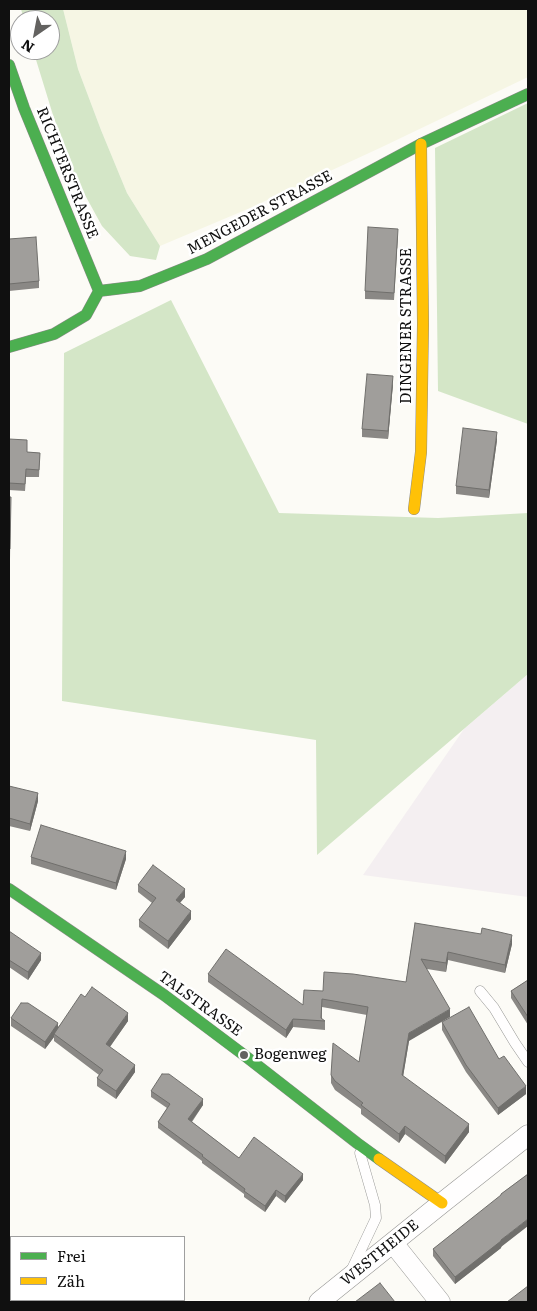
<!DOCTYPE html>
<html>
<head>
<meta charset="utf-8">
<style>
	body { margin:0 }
	#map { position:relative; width:537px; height:1311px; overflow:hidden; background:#fcfbf6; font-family:Literata,serif }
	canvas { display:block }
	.frame { position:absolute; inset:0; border:10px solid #101010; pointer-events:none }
	.legend { position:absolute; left:10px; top:1236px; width:175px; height:65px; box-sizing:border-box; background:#fff; border:1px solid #9f9f9f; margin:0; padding:6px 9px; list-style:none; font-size:15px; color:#101010 }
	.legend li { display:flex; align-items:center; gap:10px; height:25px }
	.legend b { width:25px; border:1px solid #9f9f9f }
	.north { position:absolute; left:10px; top:10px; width:50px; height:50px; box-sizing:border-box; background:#fff; border:1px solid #9f9f9f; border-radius:50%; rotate:213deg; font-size:14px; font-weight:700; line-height:20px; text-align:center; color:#101010 }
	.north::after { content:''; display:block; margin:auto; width:18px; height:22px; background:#636260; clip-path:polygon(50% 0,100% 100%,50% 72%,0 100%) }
</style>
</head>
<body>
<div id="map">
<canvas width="537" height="1311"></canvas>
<div class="frame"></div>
<ul class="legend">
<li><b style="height:6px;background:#4caf50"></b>Frei</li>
<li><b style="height:6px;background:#ffc107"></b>Zäh</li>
</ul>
<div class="north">N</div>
</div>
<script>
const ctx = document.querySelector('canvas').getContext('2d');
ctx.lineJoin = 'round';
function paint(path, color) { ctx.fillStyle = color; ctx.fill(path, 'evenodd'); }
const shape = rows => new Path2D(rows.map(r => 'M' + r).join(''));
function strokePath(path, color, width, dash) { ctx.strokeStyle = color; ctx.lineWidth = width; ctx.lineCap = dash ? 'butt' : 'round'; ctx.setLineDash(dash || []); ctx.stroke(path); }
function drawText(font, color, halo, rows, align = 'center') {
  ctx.font = font + ' Literata,serif'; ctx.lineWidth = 5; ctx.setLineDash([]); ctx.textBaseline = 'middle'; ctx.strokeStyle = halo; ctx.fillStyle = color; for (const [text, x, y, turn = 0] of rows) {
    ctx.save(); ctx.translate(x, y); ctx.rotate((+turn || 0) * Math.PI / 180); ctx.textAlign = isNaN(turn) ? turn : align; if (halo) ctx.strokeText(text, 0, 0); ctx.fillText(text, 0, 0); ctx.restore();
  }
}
paint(shape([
	[528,674,528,897,363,875,464,729]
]), '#f4eff1');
paint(shape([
	[63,9,528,9,528,77,382,147,250,208,160,246,127,193,101,130,78,69]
]), '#f6f6e4');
paint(shape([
	[21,9,63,9,78,69,101,130,127,193,160,246,156,260,130,256,102,226,74,175,53,115,33,50,50,50,50,20,24,20],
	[528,103,528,424,438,391,435,148],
	[171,300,279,513,438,518,528,513,528,674,317,855,316,740,62,701,64,353]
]), '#d4e6c7');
const lane = shape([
	[480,991,494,1008,515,1043,528,1062],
	[351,1271,376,1218,375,1205,360,1153]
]);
const street = shape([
	[393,1243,440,1302],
	[319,1302,442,1203,528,1135]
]);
const fast = shape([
	[9,65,24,108,99,291],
	[99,291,140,286,207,259,421,144,528,94],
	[9,347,54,334,86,315,99,291],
	[9,889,164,995,244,1055,357,1143,379,1159]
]);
const slow = shape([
	[414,509,421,452,423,324,421,144],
	[379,1159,442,1203]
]);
strokePath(lane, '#969694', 11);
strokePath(street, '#969694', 21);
strokePath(fast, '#8d8c8a', 12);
strokePath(slow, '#8d8c8a', 12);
strokePath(lane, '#fffefe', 10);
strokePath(street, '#fffefe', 20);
strokePath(fast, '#4caf50', 11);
strokePath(slow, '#ffc107', 11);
paint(shape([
	[398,237,394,300,365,299,365,291],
	[9,239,39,281,39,288,9,291],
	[393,384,388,439,362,437,362,429],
	[9,439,27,452,40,453,39,477,26,477,25,491,9,490],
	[497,440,489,498,456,494,456,486],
	[9,497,11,497,10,559,9,559],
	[9,786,38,801,30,831,9,826],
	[31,857,126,859,116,890,31,864],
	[138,885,185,897,180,903,191,919,168,949,139,927,139,920,152,903,138,892],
	[415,923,512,944,505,973,448,960,446,972,427,969,409,1041,403,1076,469,1132,445,1164,405,1134,399,1143,361,1114,361,1109,335,1090,331,1083,331,1075,359,1062,367,1015,322,1007,322,1019,325,1021,325,1030,293,1027,286,1038,208,982,208,974,303,1005,323,991,406,982],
	[9,931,41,960,28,980,9,967],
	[528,980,528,1025,511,998,511,991],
	[85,997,128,1021,110,1047,135,1072,116,1099,97,1086,97,1078,99,1075,54,1041,54,1037,45,1049,11,1026,11,1018,58,1027],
	[442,1022,499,1059,526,1094,498,1115,466,1072,442,1030],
	[151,1091,203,1105,192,1122,239,1158,303,1180,285,1203,276,1196,265,1212,244,1197,244,1194,202,1163,202,1161,158,1128,158,1122,167,1108,151,1097],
	[528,1174,501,1248,455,1284,433,1256,433,1249,501,1196,501,1194]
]), '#8a8885');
paint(shape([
	[393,376,393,384,388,439,388,431],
	[497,432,497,440,489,498,489,490],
	[38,793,38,801,30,831,30,824],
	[126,851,126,859,116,890,116,883],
	[185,889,185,897,176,907,176,900],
	[191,911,191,919,168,949,168,941],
	[512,935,512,944,505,973,505,965],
	[448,952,448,960,446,972,446,963],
	[41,953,41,960,28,980,28,972],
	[450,1009,450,1017,409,1041,402,1083,402,1075,409,1033],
	[128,1013,128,1021,106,1052,106,1044],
	[293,1019,293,1027,286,1038,286,1030],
	[58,1023,58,1030,54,1034,54,1037,45,1049,45,1042],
	[135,1065,135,1072,116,1099,116,1091],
	[526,1086,526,1094,498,1115,498,1108],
	[203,1099,203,1105,188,1126,188,1119],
	[469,1124,469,1132,445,1164,445,1156],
	[405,1126,405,1134,399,1143,399,1134],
	[303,1174,303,1180,285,1203,285,1196],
	[276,1190,276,1196,265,1212,265,1206],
	[528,1219,528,1226,501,1247,501,1248,455,1284,455,1277,501,1240]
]), '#706f6c');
const building = shape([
	[368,227,398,229,394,293,365,291,368,227],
	[36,237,39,281,9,284,9,239,36,237],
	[367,374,393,376,388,431,362,429,367,374],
	[463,428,497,432,489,490,456,486,463,428],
	[9,439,27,440,27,452,40,453,39,470,26,469,25,484,9,483,9,439],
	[9,497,11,497,10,549,9,549,9,497],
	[9,786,38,793,30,824,9,818,9,786],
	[41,825,126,851,116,883,31,857,41,825],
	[153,865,185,889,176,900,191,911,168,941,139,920,156,898,138,885,153,865],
	[415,923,481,934,482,928,512,935,505,965,448,952,446,963,421,959,450,1009,409,1033,402,1075,469,1124,445,1156,405,1126,399,1134,361,1105,363,1103,335,1081,331,1075,333,1043,359,1062,368,1007,322,999,321,1018,325,1021,293,1019,286,1030,208,974,226,949,303,1005,304,990,323,991,324,972,353,974,406,982,415,923],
	[9,931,41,953,28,972,9,960,9,961,9,931],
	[528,980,528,1017,511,991,528,980],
	[92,987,128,1013,106,1044,135,1065,116,1091,97,1078,103,1070,54,1034,81,994,85,997,92,987],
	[21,1003,28,1003,58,1023,45,1042,11,1018,21,1003],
	[469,1007,499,1059,504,1056,526,1086,498,1108,466,1065,442,1022,469,1007],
	[162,1074,169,1074,203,1099,188,1119,239,1158,254,1137,303,1174,285,1196,276,1190,265,1206,244,1191,245,1189,202,1156,203,1155,158,1122,170,1104,151,1091,162,1074],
	[528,1174,528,1219,501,1240,501,1241,455,1277,433,1249,501,1195,501,1194,528,1174],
	[380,1283,395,1302,355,1302,380,1283],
	[528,1286,528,1302,507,1302,528,1286]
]);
paint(building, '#a09e9b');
strokePath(building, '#706f6c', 1);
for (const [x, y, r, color] of [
	[244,1055,5,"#636260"]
]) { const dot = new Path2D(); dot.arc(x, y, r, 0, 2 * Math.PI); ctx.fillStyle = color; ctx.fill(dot); strokePath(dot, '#fff', 2); }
drawText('15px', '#101010', '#fff', [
	["RICHTERSTRASSE",67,173,68],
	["MENGEDER STRASSE",260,213,-28],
	["DINGENER STRASSE",407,326,-90],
	["TALSTRASSE",200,1004,36],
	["WESTHEIDE",380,1253,-39]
]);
drawText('15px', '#101010', '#fff', [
	["Bogenweg",254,1055]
], 'left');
</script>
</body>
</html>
